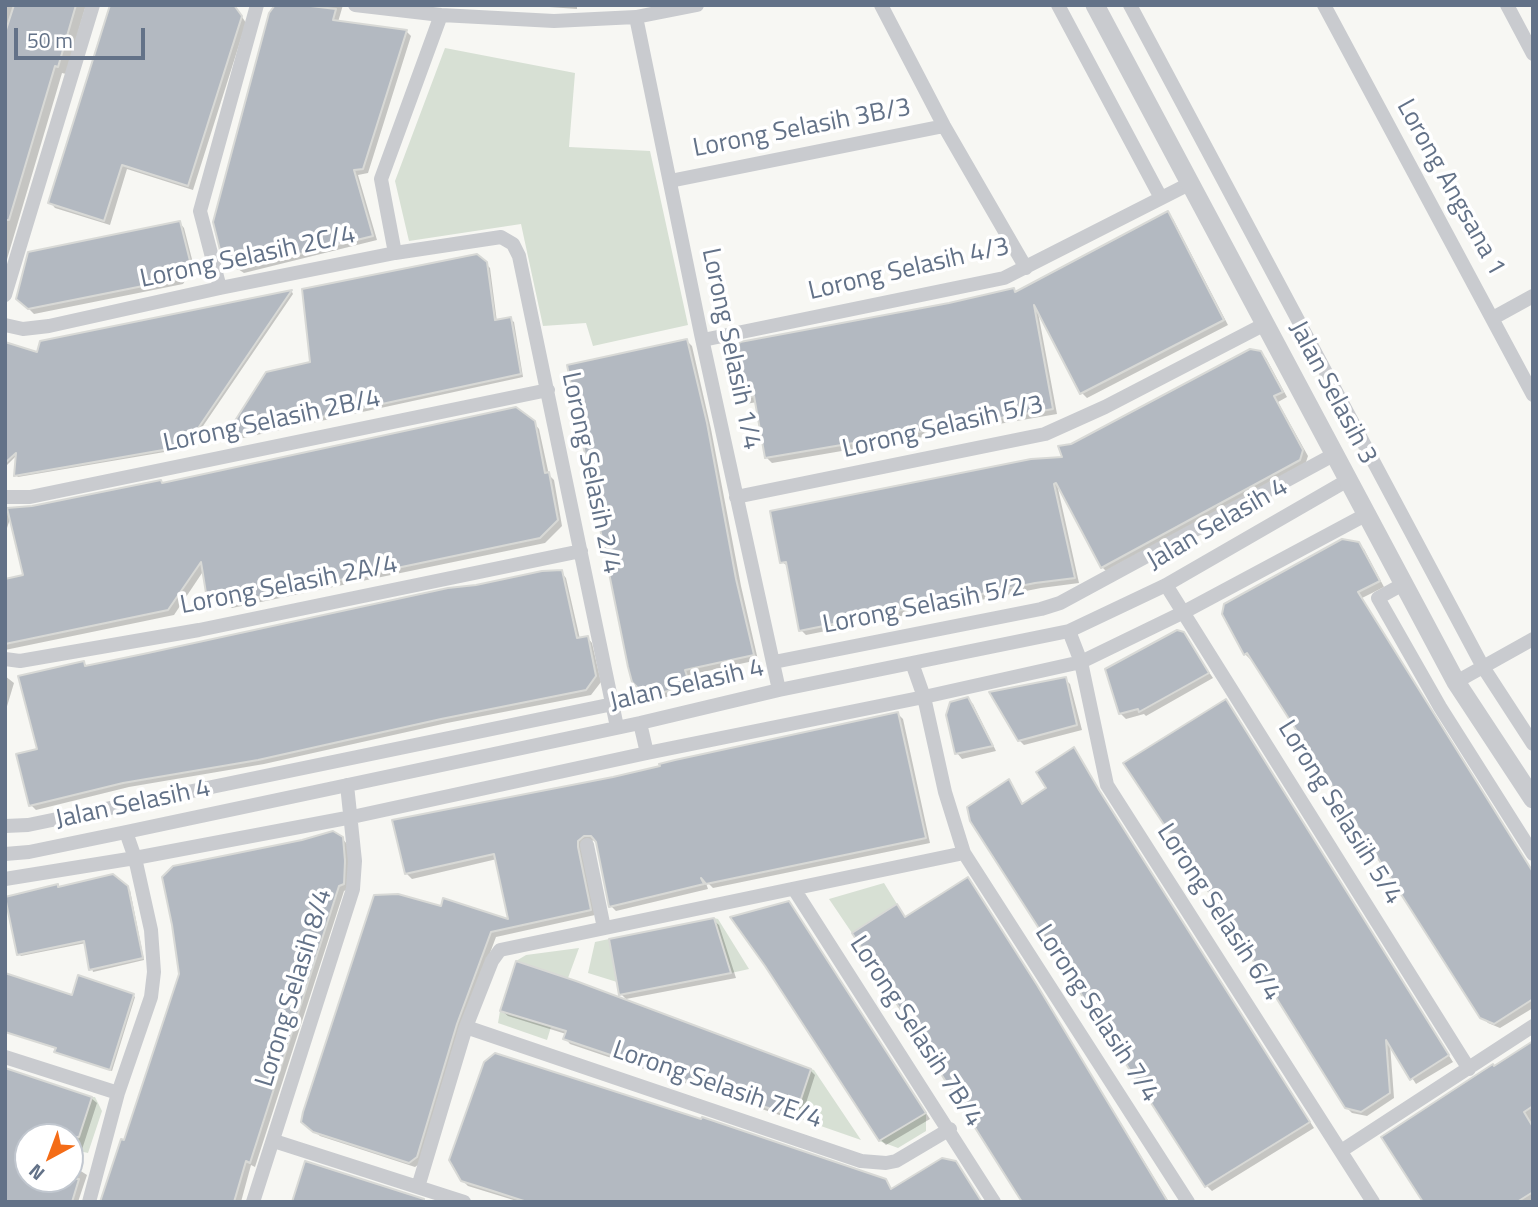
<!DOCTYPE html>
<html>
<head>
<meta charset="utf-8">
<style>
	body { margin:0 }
	#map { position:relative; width:1538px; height:1207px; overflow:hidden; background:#f7f7f3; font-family:"Titillium Web",sans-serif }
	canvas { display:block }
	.frame { position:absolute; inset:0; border:7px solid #637288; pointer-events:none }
	.north { position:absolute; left:14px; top:1123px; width:70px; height:70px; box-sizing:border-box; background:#fff; border:2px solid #c1c7cf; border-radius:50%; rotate:221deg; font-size:19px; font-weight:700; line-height:28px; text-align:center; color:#637288 }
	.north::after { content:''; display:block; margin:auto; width:24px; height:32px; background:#f46c17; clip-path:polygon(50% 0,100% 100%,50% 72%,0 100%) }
	.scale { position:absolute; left:14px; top:28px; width:131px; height:32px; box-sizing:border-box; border:4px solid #637288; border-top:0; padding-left:9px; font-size:21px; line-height:24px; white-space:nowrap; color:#637288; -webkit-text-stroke:5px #fff; paint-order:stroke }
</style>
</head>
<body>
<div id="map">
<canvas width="1538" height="1207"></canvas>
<div class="frame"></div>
<div class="north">N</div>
<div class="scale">50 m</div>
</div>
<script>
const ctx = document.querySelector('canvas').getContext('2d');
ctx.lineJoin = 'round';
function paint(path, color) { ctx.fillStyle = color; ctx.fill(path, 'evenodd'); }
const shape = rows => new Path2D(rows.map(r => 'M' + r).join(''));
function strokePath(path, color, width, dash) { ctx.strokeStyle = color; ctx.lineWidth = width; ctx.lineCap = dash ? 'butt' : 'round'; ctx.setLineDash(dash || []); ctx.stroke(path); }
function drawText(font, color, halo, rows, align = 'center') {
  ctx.font = font + ' "Titillium Web",sans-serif'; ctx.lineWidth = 7; ctx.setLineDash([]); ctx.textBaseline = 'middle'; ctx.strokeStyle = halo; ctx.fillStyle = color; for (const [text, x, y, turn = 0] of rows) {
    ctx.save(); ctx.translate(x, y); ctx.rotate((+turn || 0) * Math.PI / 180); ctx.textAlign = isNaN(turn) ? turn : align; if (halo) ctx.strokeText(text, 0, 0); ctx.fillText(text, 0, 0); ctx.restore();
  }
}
paint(shape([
	[445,48,575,73,569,147,650,151,688,325,593,346,586,323,543,326,521,224,409,241,395,181],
	[884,883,897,904,852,933,829,899],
	[714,918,718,919,749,969,731,973],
	[609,939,617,982,588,973,595,942],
	[579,948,568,978,516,961,526,955],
	[500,1011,551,1027,547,1040,498,1023],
	[811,1069,814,1070,861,1140,795,1117],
	[92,1097,95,1097,102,1111,88,1153,75,1150],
	[926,1113,926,1131,898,1148,879,1141]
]), '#d7e0d4');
paint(shape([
	[5,5,86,5,66,74,62,73,5,266],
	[278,5,343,5,338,22,407,32,411,36,368,173,358,175,377,240,244,273,229,263],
	[521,5,577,5,577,9],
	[237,9,246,23,193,190,127,169,110,225,55,208,50,202],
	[1168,213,1173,219,1228,325,1087,398,1082,393,1038,312,1057,414,772,463,767,458,757,402,746,404,740,399,949,305,1013,290,1016,293],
	[179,222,184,228,194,267,183,284,34,314,18,298],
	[486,264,490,268,497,322,510,319,514,322,523,377,229,441,227,438,267,373,312,363],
	[292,292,293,294,188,448,18,477,16,475,17,455,5,467,5,344,38,354,42,343],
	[687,341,692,346,711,429,741,586,758,660,689,675,694,691,653,700,634,681],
	[1260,353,1266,358,1287,397,1278,402,1308,456,1305,465,1107,572,1102,567,1057,484,1079,583,1041,588,806,635,801,630,789,567,782,562,1065,459,1072,446],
	[534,423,539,429,549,475,554,480,562,526,545,543,232,608,208,593,204,570,174,615,5,650,5,581,25,576,11,516,5,534,5,509,32,508],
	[1358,544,1364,549,1384,587,1362,598,1533,872,1533,1008,1500,1028,1488,1023,1482,1017,1252,658,1250,659,1245,654],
	[561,572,566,578,580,639,587,637,592,643,601,682,591,695,447,723,264,764,129,787,36,810,31,805,39,751,84,663,88,667],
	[1183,634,1213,678,1146,716,1144,714,1126,719,1120,713],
	[5,676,14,683,5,713],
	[1065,679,1070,684,1082,730,1024,745,1019,740],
	[968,699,973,704,996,751,962,759,957,753],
	[1226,701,1453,1062,1416,1084,1390,1044,1394,1098,1367,1116,1352,1113,1346,1107],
	[898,714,903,719,930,843,713,888,705,880,708,889,616,911,611,906,596,840,586,842,595,915,496,937,461,1030,422,1162,415,1167,320,1136,309,1127,442,908,511,922,497,859,412,879,407,874,613,779],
	[1074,750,1314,1128,1212,1191,1207,1186,1009,781,1023,805,1048,788],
	[342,838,347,844,350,867,348,889,344,891,255,1167,251,1165,241,1202,102,1202,125,1142],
	[113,876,130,890,144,960,93,972,86,943,21,956,19,954,57,886,60,888],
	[897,907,906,918,1041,992,1169,1202,1024,1202],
	[794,909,930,1119,886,1145,881,1140],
	[713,920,719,925,736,978,626,999,621,994],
	[133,995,135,997,112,1071,59,1054,57,1049,5,1032,73,998],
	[502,1011,810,1070,815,1075,800,1122,570,1044,565,1038,566,1034,508,1016],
	[1533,1042,1533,1200,1530,1202,1424,1202],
	[5,1070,91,1098,97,1103,76,1168,87,1175,78,1202,5,1202],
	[28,1137,70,1137,70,1179,28,1179],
	[462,1180,885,1180,898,1200,897,1202,520,1202,468,1186]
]), '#0003');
const building = shape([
	[14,5,76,5,58,67,55,66,9,220,5,220,5,33,14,5],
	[110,5,234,5,242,16,188,186,122,165,104,221,48,203,110,5],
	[275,5,302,5,336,9,333,20,407,30,363,169,354,170,373,236,238,269,222,258,213,222,269,13,275,5],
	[1168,211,1224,320,1080,394,1034,305,1053,409,765,458,754,396,739,400,731,359,740,342,949,303,1014,288,1015,292,1168,211],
	[180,221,190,261,178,279,28,309,16,299,28,252,180,221],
	[477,254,487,262,495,320,511,317,521,374,224,438,266,372,310,362,302,289,477,254],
	[292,290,186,446,14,476,16,453,5,463,5,342,37,352,40,341,292,290],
	[687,339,707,423,736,579,754,655,685,670,690,686,646,696,632,682,628,667,567,365,687,339],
	[1250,349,1261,351,1283,392,1274,396,1303,450,1300,460,1101,568,1056,483,1054,484,1075,578,1035,583,799,631,786,562,780,563,770,511,1031,459,1062,457,1058,446,1071,444,1250,349],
	[516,407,535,421,545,473,549,472,558,520,540,538,225,604,206,593,201,562,168,610,5,644,5,579,23,575,7,508,32,506,161,480,162,483,516,407],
	[1342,539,1359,542,1380,581,1358,592,1533,872,1533,999,1494,1024,1480,1018,1247,653,1244,655,1222,614,1224,604,1342,539],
	[562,570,577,638,588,636,596,676,586,690,441,719,258,760,123,783,29,806,16,754,37,749,18,676,84,661,85,666,148,653,448,588,476,585,542,571,562,570],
	[1177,630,1184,632,1209,673,1139,712,1138,709,1119,714,1105,669,1177,630],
	[1066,677,1077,725,1018,741,989,692,1066,677],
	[968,697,993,746,955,754,946,715,950,702,968,697],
	[1226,699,1449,1055,1410,1080,1386,1040,1390,1093,1361,1112,1345,1108,1232,927,1123,763,1226,699],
	[898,712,926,838,706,884,701,878,704,884,609,907,596,842,591,836,584,836,578,841,578,847,591,910,491,932,457,1024,417,1157,409,1163,313,1132,301,1122,303,1112,374,895,398,894,441,906,443,898,508,919,494,854,405,874,392,820,613,777,660,766,659,764,675,760,898,712],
	[1074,747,1099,790,1310,1122,1205,1187,970,821,967,807,1009,779,1022,804,1046,788,1036,772,1074,747],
	[333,831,343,837,345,861,344,884,339,886,250,1163,246,1161,234,1202,100,1202,121,1139,124,1140,179,974,172,925,162,877,173,866,302,840,333,831],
	[113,874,128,886,143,958,89,970,84,941,17,955,5,897,58,884,58,887,113,874],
	[968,877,1037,985,1168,1202,1022,1202,852,933,897,904,905,917,968,877],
	[789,901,926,1113,879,1141,765,966,730,917,789,901],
	[714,918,731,973,619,995,609,939,714,918],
	[516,961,576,981,811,1069,795,1117,563,1039,566,1031,500,1011,516,961],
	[5,973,72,995,78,975,134,994,110,1070,54,1052,56,1048,5,1032,5,973],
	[1533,1041,1533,1106,1524,1112,1533,1127,1533,1192,1517,1202,1423,1202,1381,1137,1493,1064,1494,1066,1533,1041],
	[495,1053,701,1119,702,1117,886,1179,891,1189,942,1158,956,1161,982,1202,527,1202,493,1191,461,1181,449,1160,484,1062,495,1053],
	[5,1068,92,1097,79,1137,28,1137,28,1179,79,1179,72,1202,5,1202,5,1068],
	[305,1161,424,1199,424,1202,292,1202,305,1161]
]);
paint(building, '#b3b9c1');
strokePath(building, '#d8d9d6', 2);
strokePath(shape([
	[355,5,441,15,554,21,636,17,697,5],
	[881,5,944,126,1026,268],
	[1058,5,1161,198],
	[1130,5,1483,667,1533,744],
	[1324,5,1533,395],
	[1507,5,1533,54],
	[636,17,701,334,779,690],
	[670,181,944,126],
	[395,253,381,179,441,15],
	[220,288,200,211,257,5],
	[5,295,93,5],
	[1493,318,1533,296],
	[5,325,23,329,49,326,220,288,395,253,501,237,513,244,519,256,617,727],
	[703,340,1004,278,1191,183],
	[5,497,30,497,548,390],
	[736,497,1045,434,1105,407,1265,324],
	[1405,583,1378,598,1440,707,1533,854],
	[1166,585,1469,1069],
	[1069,631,1081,662,1107,785,1373,1202],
	[5,659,20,661,199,630,581,551],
	[774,662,1041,609,1060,603,1335,454],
	[912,663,924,697,945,792,964,853,1188,1202],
	[1456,682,1533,639],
	[640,723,647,753],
	[5,826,28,825,613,704],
	[587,845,604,928],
	[5,854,29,852,126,832,640,723,779,690,1069,631,1166,585,1348,480],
	[5,879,135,858,352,817,647,753,924,697,1081,662,1184,612,1367,514],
	[794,889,994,1202],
	[466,1027,861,1161,886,1163,896,1161,950,1129],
	[5,1057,118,1093],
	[274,1141,464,1202],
	[1341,1151,1533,1026],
	[418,1187,466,1027,492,961,500,950,964,853],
	[89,1202,118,1093,151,997,154,972,151,930,135,858,126,832],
	[253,1202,353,889,355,861,347,785]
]), '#c9cbcf', 14);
strokePath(shape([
	[1095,5,1456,682,1533,799]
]), '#c9cbcf', 19);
drawText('26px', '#637288', '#fff', [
	["Lorong Selasih 3B/3",802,129,-11],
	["Lorong Angsana 1",1450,188,61],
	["Lorong Selasih 2C/4",248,258,-12],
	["Lorong Selasih 4/3",909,270,-13],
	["Lorong Selasih 1/4",730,349,78],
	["Jalan Selasih 3",1332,393,62],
	["Lorong Selasih 2B/4",272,422,-12],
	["Lorong Selasih 5/3",943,428,-13],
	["Lorong Selasih 2/4",590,473,78],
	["Jalan Selasih 4",1218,525,-30],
	["Lorong Selasih 2A/4",289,586,-11],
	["Lorong Selasih 5/2",924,607,-11],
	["Jalan Selasih 4",687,686,-13],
	["Jalan Selasih 4",133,805,-12],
	["Lorong Selasiih 5/4",1339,813,58],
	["Lorong Selasih 6/4",1218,913,57],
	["Lorong Selasih 8/4",295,988,-73],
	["Lorong Selasih 7/4",1096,1014,57],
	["Lorong Selasih 7B/4",915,1032,57],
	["Lorong Selasih 7E/4",717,1086,19]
]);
</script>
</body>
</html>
